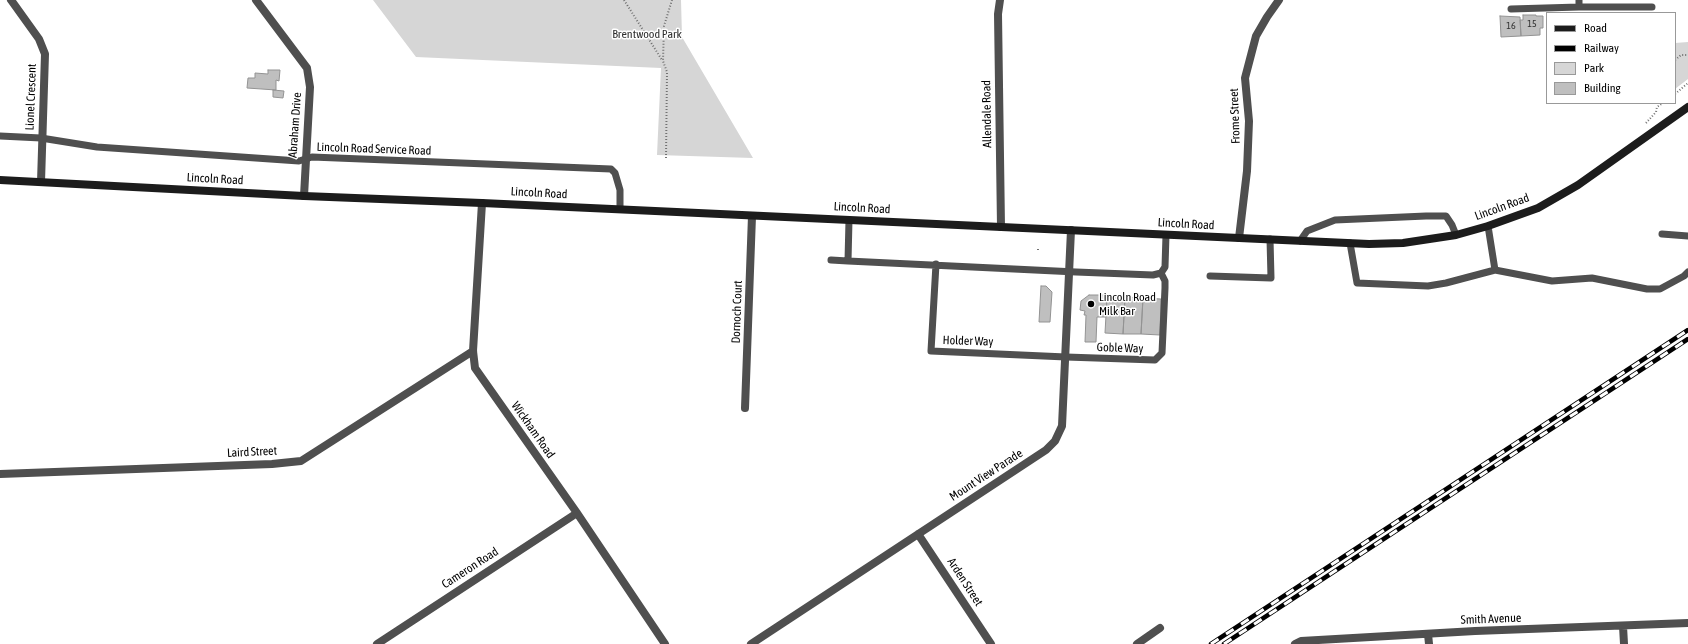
<!DOCTYPE html>
<html>
<head>
<meta charset="utf-8">
<style>
	body { margin:0 }
	#map { position:relative; width:1688px; height:644px; overflow:hidden; background:#fff; font-family:"Asap Condensed",sans-serif }
	canvas { display:block }
	.legend { position:absolute; left:1546px; top:12px; width:130px; height:92px; box-sizing:border-box; background:#fff; border:1px solid #999; margin:0; padding:5px 7px; list-style:none; font-size:12px; color:#000 }
	.legend li { display:flex; align-items:center; gap:8px; height:20px }
	.legend b { width:20px; border:1px solid #999 }
</style>
</head>
<body>
<div id="map">
<canvas width="1688" height="644"></canvas>
<ul class="legend">
<li><b style="height:5px;background:#1c1c1c"></b>Road</li>
<li><b style="height:5px;background:#000"></b>Railway</li>
<li><b style="height:11px;background:#d6d6d6"></b>Park</li>
<li><b style="height:11px;background:#bfbfbf"></b>Building</li>
</ul>
</div>
<script>
const ctx = document.querySelector('canvas').getContext('2d');
ctx.lineJoin = 'round';
function paint(path, color) { ctx.fillStyle = color; ctx.fill(path, 'evenodd'); }
const shape = rows => new Path2D(rows.map(r => 'M' + r).join(''));
function strokePath(path, color, width, dash) { ctx.strokeStyle = color; ctx.lineWidth = width; ctx.lineCap = dash ? 'butt' : 'round'; ctx.setLineDash(dash || []); ctx.stroke(path); }
function drawText(font, color, halo, rows, align = 'center') {
  ctx.font = font + ' "Asap Condensed",sans-serif'; ctx.lineWidth = 3; ctx.setLineDash([]); ctx.textBaseline = 'middle'; ctx.strokeStyle = halo; ctx.fillStyle = color; for (const [text, x, y, turn = 0] of rows) {
    ctx.save(); ctx.translate(x, y); ctx.rotate((+turn || 0) * Math.PI / 180); ctx.textAlign = isNaN(turn) ? turn : align; if (halo) ctx.strokeText(text, 0, 0); ctx.fillText(text, 0, 0); ctx.restore();
  }
}
paint(shape([
	[373,0,681,0,682,37,753,158,657,155,661,68,416,57],
	[1688,42,1688,79,1675,89,1675,43]
]), '#d6d6d6');
const building = shape([
	[1523,15,1536,15,1536,16,1543,16,1543,28,1540,28,1540,35,1521,36,1520,20,1523,20,1523,15],
	[1500,16,1520,17,1521,36,1501,37,1500,16],
	[268,70,280,70,279,81,276,80,276,90,247,88,248,78,255,78,255,73,268,74,268,70],
	[273,90,284,91,283,98,273,97,273,90],
	[1041,286,1046,286,1052,292,1050,322,1039,322,1041,286],
	[1089,295,1107,295,1106,317,1097,317,1096,342,1085,342,1086,315,1084,315,1085,311,1080,310,1081,301,1089,295],
	[1107,297,1125,297,1123,334,1105,333,1107,297],
	[1125,297,1143,298,1141,334,1123,334,1125,297],
	[1143,298,1161,299,1160,335,1141,334,1143,298]
]);
paint(building, '#bfbfbf');
strokePath(building, '#939393', 1);
strokePath(shape([
	[624,0,662,60],
	[1675,60,1681,55,1688,55],
	[1675,94,1688,83],
	[1646,123,1656,112,1657,107,1663,103],
	[666,158,667,72,663,61,664,26,672,0],
	[1038,249,1038,252]
]), '#717171', 2, [1, 2]);
strokePath(shape([
	[1579,0,1579,7,1652,7],
	[1511,9,1579,7],
	[0,136,41,138,97,147,299,161,312,157,611,169,615,173,620,190,620,209],
	[849,220,848,261,1076,272,1153,275,1161,273,1165,267,1166,235],
	[1488,226,1495,270],
	[1662,234,1688,236],
	[1300,241,1307,231,1335,220,1426,216,1446,216,1452,225,1456,235],
	[1350,243,1357,283,1428,286,1446,283,1495,270,1552,281,1592,278,1647,289,1660,289,1684,276,1688,272],
	[831,260,848,261],
	[936,264,931,351,1066,357,1155,360,1162,353,1165,288,1165,281,1161,273],
	[1210,276,1271,278,1270,239]
]), '#4f4f4f', 7);
strokePath(shape([
	[11,0,39,39,45,54,41,182],
	[256,0,307,68,310,87,304,196],
	[1000,0,998,14,1001,227],
	[482,203,473,351,475,368,577,513,665,644],
	[1239,238,1247,171,1249,121,1245,78,1256,36,1267,17,1279,0],
	[745,408,752,216],
	[0,474,272,464,301,461,473,351],
	[918,534,991,644],
	[1623,626,1624,644],
	[1428,634,1429,644],
	[377,644,577,513],
	[751,644,1046,450,1055,441,1062,426,1071,230],
	[1137,644,1160,628],
	[1295,644,1301,641,1475,631,1688,623]
]), '#4f4f4f', 8);
strokePath(shape([
	[0,180,304,196,482,203,1369,244,1403,243,1456,235,1488,226,1538,208,1578,185,1688,107]
]), '#1c1c1c', 8);
const rail = shape([
	[1211,644,1688,330],
	[1224,644,1688,339]
]);
strokePath(rail, '#000', 4.5);
strokePath(rail, '#fff', 3, [9]);
for (const [x, y, r, color] of [
	[1091,304,4,"#000"]
]) { const dot = new Path2D(); dot.arc(x, y, r, 0, 2 * Math.PI); ctx.fillStyle = color; ctx.fill(dot); strokePath(dot, '#fff', 1.5); }
drawText('10px', '#303030', null, [
	["15",1532,24],
	["16",1511,26]
]);
drawText('12px', '#2d2d2d', '#fff', [
	["Brentwood Park",647,34]
]);
drawText('12px', '#000', '#fff', [
	["Lionel Crescent",31,97,-88],
	["Allendale Road",987,114,-91],
	["Frome Street",1235,116,-92],
	["Abraham Drive",295,125,-86],
	["Lincoln Road Service Road",374,149,2],
	["Lincoln Road",215,179,3],
	["Lincoln Road",539,193,3],
	["Lincoln Road",1502,207,-20],
	["Lincoln Road",862,208,3],
	["Lincoln Road",1186,224,3],
	["Dornoch Court",737,312,-88],
	["Holder Way",968,341,2],
	["Goble Way",1120,348,2],
	["Wickham Road",533,430,55],
	["Laird Street",252,452,-3],
	["Mount View Parade",986,475,-33],
	["Cameron Road",470,568,-33],
	["Arden Street",965,582,57],
	["Smith Avenue",1491,619,-2]
]);
drawText('12px', '#000', '#fff', [
	["Lincoln Road",1099,297],
	["Milk Bar",1099,311]
], 'left');
</script>
</body>
</html>
